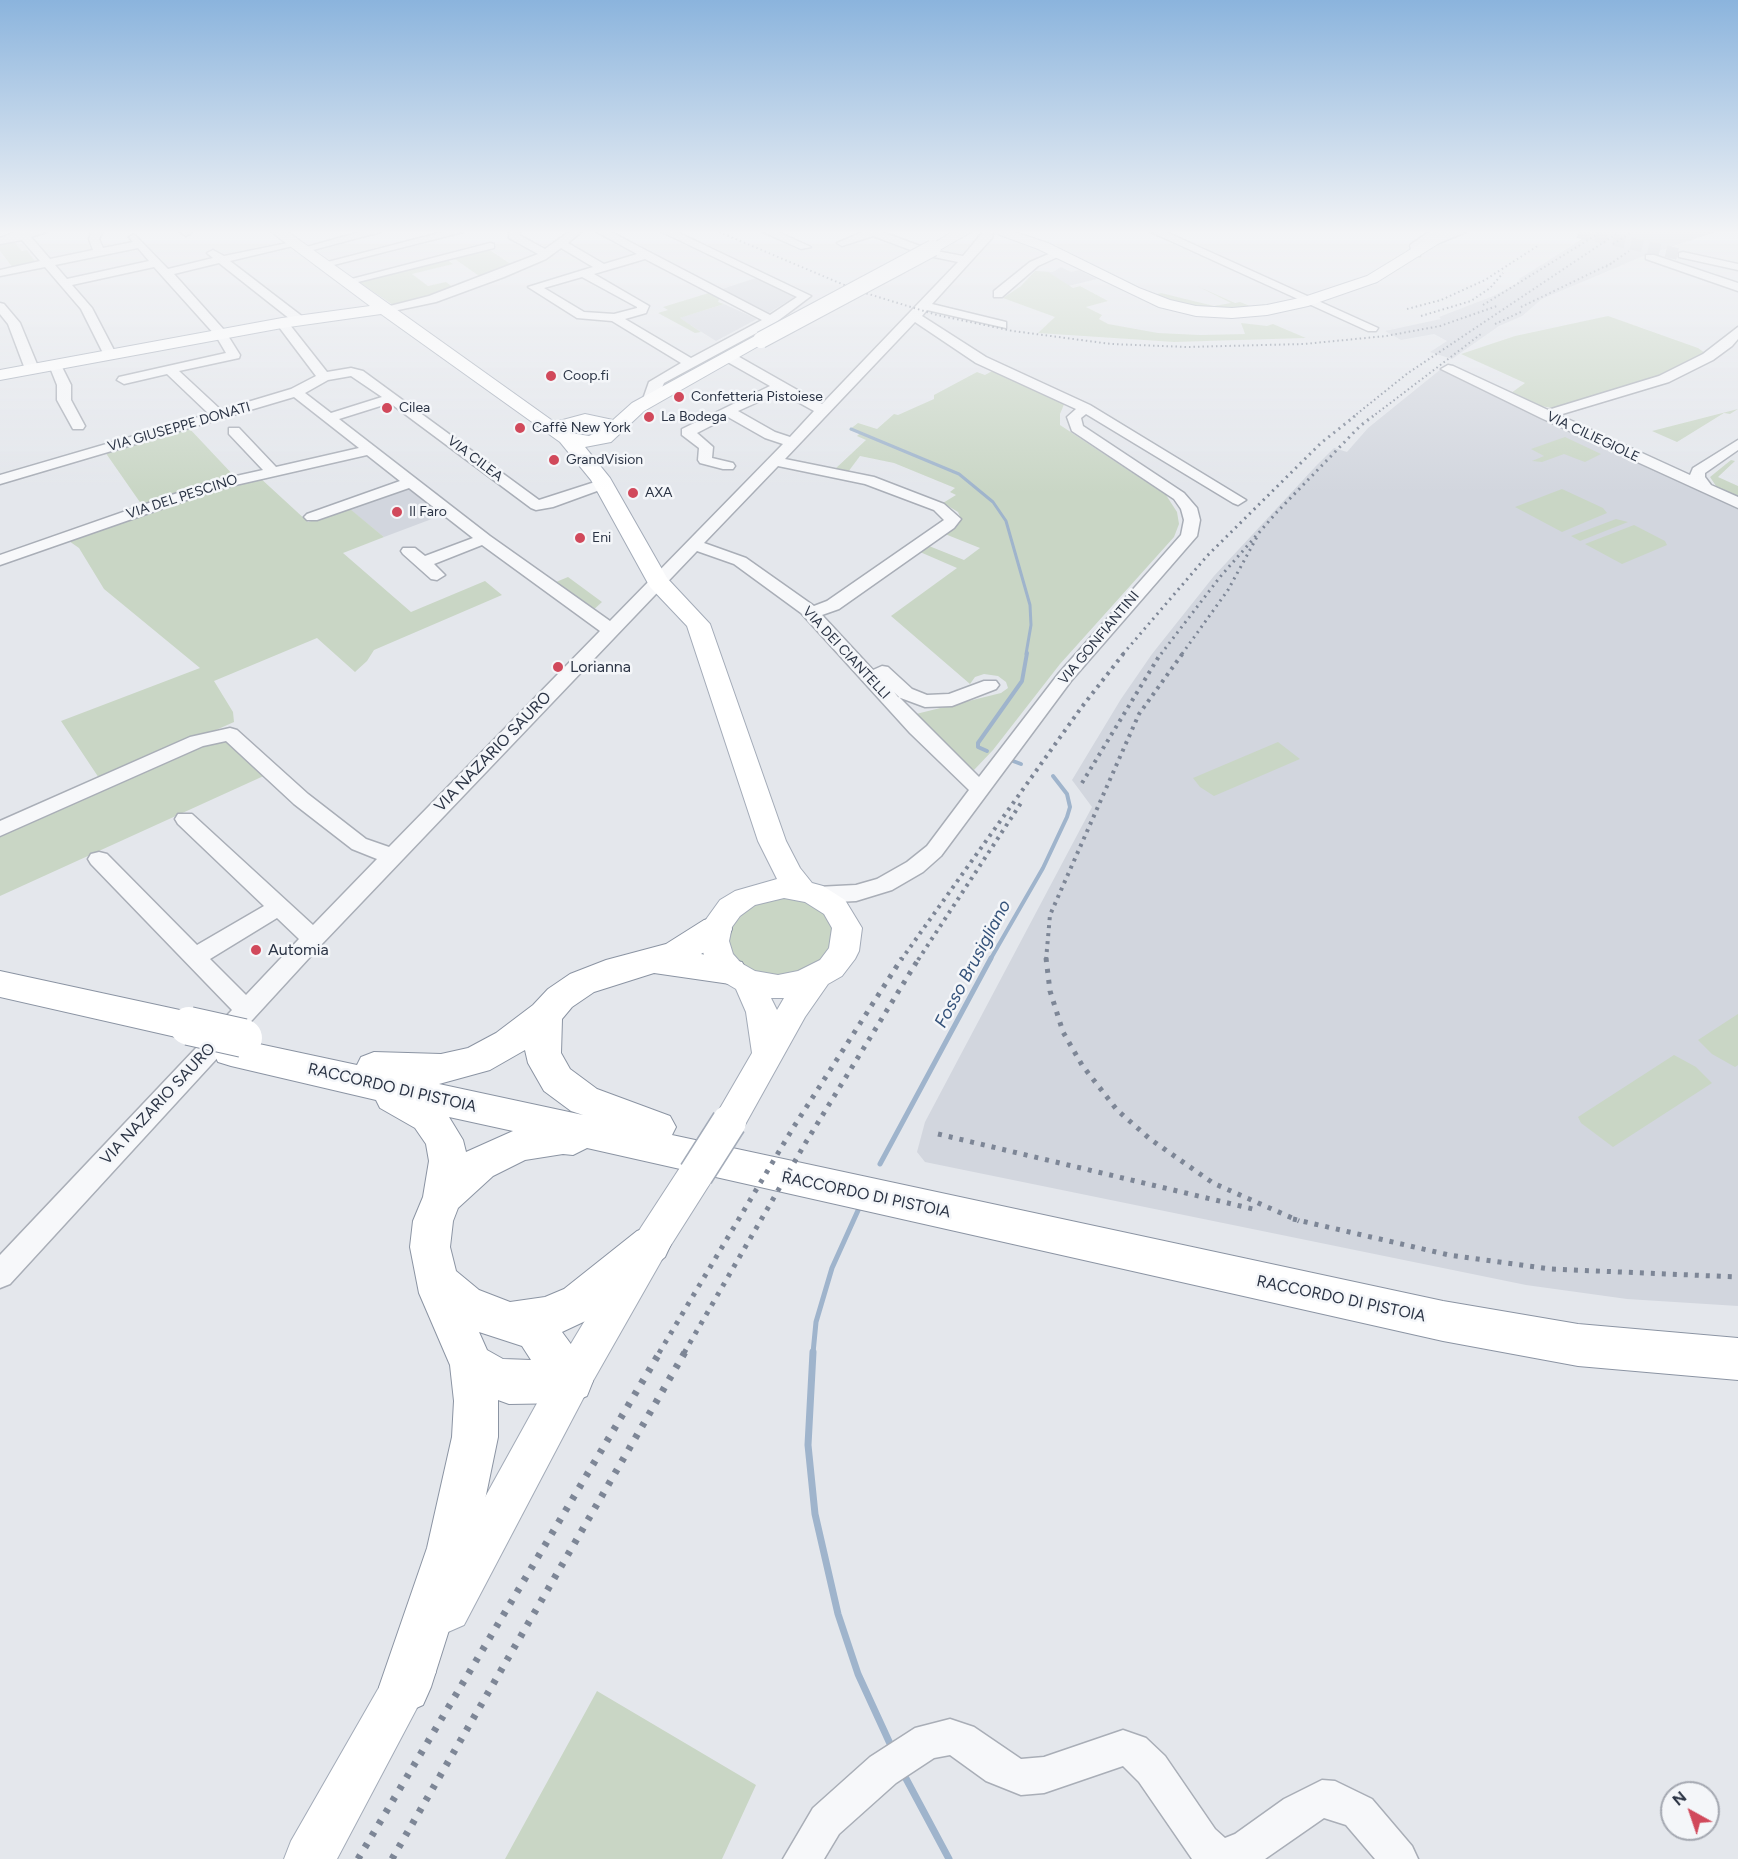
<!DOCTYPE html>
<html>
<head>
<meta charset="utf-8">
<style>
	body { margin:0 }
	#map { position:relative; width:1738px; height:1859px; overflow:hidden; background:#e4e7ec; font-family:Figtree,sans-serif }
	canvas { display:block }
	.north { position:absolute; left:1660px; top:1781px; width:60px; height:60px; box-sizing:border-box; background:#f4f6f9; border:2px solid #a4a8b1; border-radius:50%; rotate:320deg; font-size:16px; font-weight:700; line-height:24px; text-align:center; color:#2b3445 }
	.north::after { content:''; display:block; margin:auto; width:21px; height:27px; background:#d1495b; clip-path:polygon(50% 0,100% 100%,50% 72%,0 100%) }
</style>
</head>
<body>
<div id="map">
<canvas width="1738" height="1859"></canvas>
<div class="north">N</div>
</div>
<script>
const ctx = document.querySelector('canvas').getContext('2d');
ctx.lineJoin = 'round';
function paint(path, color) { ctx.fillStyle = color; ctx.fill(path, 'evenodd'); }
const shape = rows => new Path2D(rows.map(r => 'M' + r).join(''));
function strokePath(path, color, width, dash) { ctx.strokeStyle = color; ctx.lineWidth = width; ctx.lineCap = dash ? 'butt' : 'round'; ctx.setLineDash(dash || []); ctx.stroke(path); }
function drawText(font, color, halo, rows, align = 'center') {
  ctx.font = font + ' Figtree,sans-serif'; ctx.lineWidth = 5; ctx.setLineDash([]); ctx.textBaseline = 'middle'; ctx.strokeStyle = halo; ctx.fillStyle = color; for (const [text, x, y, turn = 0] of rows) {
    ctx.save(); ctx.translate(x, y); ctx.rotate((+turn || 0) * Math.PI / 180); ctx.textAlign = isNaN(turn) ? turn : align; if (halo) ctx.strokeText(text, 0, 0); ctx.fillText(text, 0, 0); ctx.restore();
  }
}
paint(shape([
	[1593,232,1715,232,1641,257,1542,299,1522,316,1499,326,1452,359,1430,352,1447,341,1434,334,1401,340,1385,331,1441,319,1439,317,1493,296,1520,282,1519,279],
	[1061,267,1071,272,1079,270,1097,279,1044,292,1035,271,1053,272],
	[759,277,793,295,793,298,767,314,719,290],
	[724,304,757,319,716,341,679,318],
	[1441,369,1738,509,1738,1306,1627,1299,1526,1285,925,1162,917,1152,925,1122,1092,807,1072,780,1121,699,1152,654,1214,576,1315,467,1334,448,1347,452,1368,428],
	[409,487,445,514,384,537,348,508]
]), '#d2d6de');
paint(shape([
	[13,240,22,251,27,250,36,263,13,268,0,251,0,243],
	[487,248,512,265,482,278,452,257],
	[446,259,453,264,412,274,428,286,446,282,454,288,393,305,359,282],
	[1035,271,1048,272,1073,288,1080,286,1108,301,1086,307,1102,315,1099,319,1108,324,1158,333,1200,335,1245,334,1241,323,1267,326,1273,324,1306,338,1174,342,1038,333,1055,317,1003,298,1021,286],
	[1195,285,1235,303,1240,302,1255,308,1228,310,1179,304,1154,295,1161,293,1214,306,1231,303],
	[712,292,720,297,718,302,724,304,680,318,701,332,695,333,658,313,668,310,663,307],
	[1608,316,1698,348,1705,353,1659,377,1557,409,1541,406,1511,393,1525,383,1461,354,1515,336],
	[994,370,1065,402,1060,414,1060,425,1166,495,1177,512,1179,524,1174,537,1060,664,993,750,974,770,947,750,912,715,1001,693,1008,688,1006,682,998,676,984,674,975,677,970,684,891,616,957,568,920,552,929,546,964,560,980,548,945,534,959,524,961,519,958,512,943,503,956,495,950,492,955,488,894,463,860,456,848,472,835,469,866,440,857,436,860,433,849,430,858,423,877,429,894,414,898,415,934,399,934,395,977,372,985,375],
	[1738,409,1730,414,1724,413,1677,442,1652,431],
	[188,427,236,478,144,508,105,452],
	[1565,437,1601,454,1585,462,1564,454,1542,462,1532,461,1544,456,1531,449],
	[1731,460,1735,461,1718,477,1738,486,1738,497,1718,489,1710,477],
	[258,476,308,522,350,509,384,537,343,553,411,612,485,581,502,595,374,650,367,661,355,672,317,638,214,681,233,712,234,722,101,781,61,721,200,668,104,589,79,548,66,539,196,492],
	[1562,489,1603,508,1607,513,1562,532,1515,507],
	[1616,519,1628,522,1580,541,1571,536],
	[1634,525,1665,541,1667,545,1622,564,1585,544],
	[568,577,602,602,590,613,554,587,560,585,556,582],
	[228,741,268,774,0,896,0,834,189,747],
	[1278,742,1300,759,1214,796,1200,787,1193,778],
	[787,898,801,900,822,910,835,928,828,955,812,968,779,976,754,971,740,962,732,952,729,939,731,928,749,907,765,900],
	[1738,1014,1738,1065,1735,1067,1712,1054,1698,1040],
	[1674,1055,1696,1067,1712,1083,1613,1147,1581,1123,1578,1117],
	[597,1691,756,1785,722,1859,505,1859]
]), '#c9d6c5');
strokePath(shape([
	[851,429,959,474,993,502,1006,521,1030,605,1031,625,1026,654]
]), '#9fb4cc', 3);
strokePath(shape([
	[987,751,978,747,978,743,1022,681,1027,653],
	[1013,761,1021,764],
	[990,960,1043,868,1067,817,1070,807,1067,794,1053,776]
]), '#9fb4cc', 4);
strokePath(shape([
	[880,1164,991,958],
	[813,1353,816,1322,832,1268,860,1206]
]), '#9fb4cc', 5);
strokePath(shape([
	[813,1352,808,1445,815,1514,838,1614,858,1674,892,1748],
	[903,1773,949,1859]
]), '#9fb4cc', 7);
strokePath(shape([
	[1578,232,1683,255]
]), '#bfc3cb', 12, [12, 6]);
const minor = shape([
	[16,232,46,232,31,237,50,259,93,250,89,239,91,232,102,232,99,239,103,248,133,242,129,237,134,234,168,269,213,258,207,253,213,250,224,256,297,241,297,245,230,261,303,317,303,323,295,323,219,263,174,274,225,331,240,355,239,358,179,371,221,410,291,389,316,376,276,323,286,320,327,372,351,368,363,371,539,500,598,481,608,481,611,484,608,487,553,507,536,510,531,508,390,403,339,419,490,536,610,621,783,444,765,438,728,417,697,433,713,447,712,458,733,463,735,466,733,469,723,469,700,463,698,460,699,448,682,435,682,429,770,386,724,360,724,354,734,354,822,404,958,262,924,255,873,236,842,246,837,243,863,232,882,232,931,250,963,256,983,232,993,232,992,238,932,304,1006,322,1006,328,927,310,922,316,986,357,1090,405,1246,500,1238,505,1233,503,1086,414,1081,418,1083,426,1184,493,1197,508,1200,520,1197,536,1071,681,941,856,923,872,892,890,856,901,817,903,809,901,806,895,809,889,817,887,856,885,877,879,907,862,927,846,969,790,910,733,801,613,734,564,697,551,321,945,10,1284,0,1288,0,1255,232,1010,91,864,88,859,91,854,99,852,107,854,197,945,264,906,178,824,175,819,178,814,192,814,313,925,377,859,352,849,294,804,226,741,203,746,0,836,0,821,190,737,230,728,237,730,308,794,366,839,389,847,600,631,482,545,434,564,445,575,437,580,431,579,403,554,401,551,403,548,415,548,425,556,473,538,409,488,317,520,307,520,304,517,307,514,400,481,367,455,218,489,0,565,0,555,209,482,263,470,229,434,229,428,239,428,276,467,359,448,294,397,0,484,0,475,209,414,167,374,124,384,117,380,119,377,226,353,216,336,154,267,72,285,92,308,116,354,115,357,105,357,81,309,45,267,0,276,0,270,40,261,22,240,0,244,0,238,16,232],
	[138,248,149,261,67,279,55,265,138,248],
	[915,322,976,363,1076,409,1067,417,1072,431,1174,499,1181,509,1184,520,1181,535,1059,673,979,777,894,692,898,697,925,707,952,706,996,689,999,685,996,681,984,681,949,694,927,695,912,689,888,667,882,666,873,670,822,615,839,609,954,528,961,519,944,504,874,477,785,459,915,322],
	[351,376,382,397,331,413,305,393,328,380,351,376],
	[780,392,814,411,790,437,775,432,738,411,780,392],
	[778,466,865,484,934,510,944,520,827,601,814,606,746,558,704,543,778,466],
	[277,918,299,939,246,995,210,959,277,918],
	[180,232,191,232,191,233,186,236,180,232],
	[360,232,380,232,302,253,296,250,360,232],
	[443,232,463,232,322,268,316,265,443,232],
	[509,232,520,232,519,235,545,249,569,232,581,232,568,243,604,264,637,254,597,232,611,232,770,315,797,297,662,232,677,232,811,296,775,323,664,383,657,399,650,403,643,399,649,382,681,363,612,321,577,318,528,287,593,267,561,248,546,259,504,277,436,302,384,313,378,309,429,296,538,254,509,238,509,232],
	[645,259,762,320,691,358,625,319,646,313,649,306,594,274,645,259],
	[582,277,637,307,637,308,614,314,584,312,544,288,582,277],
	[763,232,778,232,811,247,801,249,763,232],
	[1151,232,1166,232,1378,328,1376,331,1368,331,1151,232],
	[1429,232,1442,232,1437,237,1449,232,1466,232,1439,243,1430,241,1420,248,1420,256,1412,256,1410,245,1429,232],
	[490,243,494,244,494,248,346,285,340,282,490,243],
	[1058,250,1062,251,1062,255,1038,266,1002,297,994,297,994,291,1030,262,1058,250],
	[1683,252,1738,264,1738,270,1679,257,1679,253,1683,252],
	[1646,255,1654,255,1738,283,1738,291,1646,259,1646,255],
	[0,303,4,304,20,323,39,369,37,372,32,373,25,369,8,324,0,314,0,303],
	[1738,327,1738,339,1732,346,1713,360,1669,382,1559,415,1690,475,1693,468,1738,440,1738,450,1705,473,1705,477,1711,485,1738,497,1738,508,1541,418,1441,369,1448,365,1453,366,1548,410,1659,376,1703,354,1738,327],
	[55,361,61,365,71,385,71,400,85,426,83,429,73,429,57,400,57,385,49,365,55,361],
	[950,1719,974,1727,1021,1759,1044,1757,1123,1730,1146,1738,1165,1756,1215,1829,1225,1838,1235,1834,1284,1799,1322,1780,1335,1781,1372,1799,1412,1846,1418,1859,1375,1859,1346,1825,1324,1818,1265,1859,1192,1859,1139,1782,1123,1766,1044,1793,1021,1795,986,1781,950,1755,934,1758,896,1783,839,1834,824,1859,783,1859,813,1808,870,1757,915,1728,950,1719]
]);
const major = shape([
	[271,232,288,232,557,424,559,421,585,414,613,420,632,403,755,336,761,335,769,340,644,411,611,442,585,447,610,478,667,578,710,624,786,841,800,868,812,883,823,886,845,900,862,928,859,951,855,959,842,976,828,984,805,1017,741,1132,729,1136,717,1132,712,1122,752,1053,746,1012,736,989,719,979,708,966,699,941,702,925,720,900,735,891,777,879,758,841,687,626,650,587,591,480,560,442,381,314,282,328,0,380,0,370,282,318,370,306,271,232],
	[585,426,598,427,601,430,589,436,571,433,573,429,585,426],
	[784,898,805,902,824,914,832,928,829,948,820,960,798,971,778,975,755,971,741,963,733,954,729,941,732,927,740,916,755,905,784,898],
	[771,998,784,998,777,1010,771,998],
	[952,232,971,232,938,251,933,252,926,248,952,232],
	[992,232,1015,232,1048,243,1139,288,1170,300,1196,306,1232,308,1267,305,1304,297,1367,276,1439,232,1457,232,1377,282,1308,306,1267,315,1232,318,1196,316,1159,307,1038,249,992,232],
	[696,1159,709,1163,714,1174,709,1185,664,1256,585,1395,464,1625,448,1632,432,1625,425,1609,432,1593,557,1367,638,1232,683,1163,696,1159],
	[413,1649,429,1656,436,1672,337,1859,284,1859,291,1841,397,1656,413,1649]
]);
const highway = shape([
	[716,917,728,920,732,929,728,938,701,954,742,962,747,971,742,980,730,984,654,973,594,992,572,1007,562,1019,561,1053,570,1069,597,1089,670,1116,676,1127,672,1135,1443,1301,1578,1324,1738,1338,1738,1380,1578,1366,1443,1341,587,1148,573,1155,563,1154,525,1160,493,1176,458,1208,453,1221,450,1247,456,1271,479,1290,510,1302,545,1297,564,1289,637,1231,651,1226,665,1231,671,1244,665,1257,594,1317,562,1332,587,1366,593,1381,587,1396,571,1403,509,1404,498,1400,498,1437,475,1548,431,1687,423,1705,405,1713,387,1705,379,1687,427,1548,452,1437,454,1401,450,1365,419,1293,410,1247,413,1221,423,1197,429,1161,426,1144,415,1128,380,1108,376,1100,231,1066,218,1062,213,1052,218,1042,231,1038,357,1065,361,1057,374,1052,441,1054,468,1048,496,1033,533,1005,548,989,570,974,606,960,666,944,704,920,716,917],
	[525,1050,528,1063,544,1091,571,1111,583,1115,439,1084,490,1070,525,1050],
	[449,1117,513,1131,466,1152,463,1140,449,1117],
	[479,1332,522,1346,531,1360,503,1359,487,1350,479,1332],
	[0,971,189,1012,202,1016,207,1026,202,1036,189,1040,0,997,0,971]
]);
strokePath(minor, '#a9aeb7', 3);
strokePath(major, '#a3abb8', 2);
strokePath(highway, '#8b94a3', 2);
paint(minor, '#f7f8fa');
paint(major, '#fff');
paint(highway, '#fff');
strokePath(shape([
	[719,232,849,287],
	[1613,244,1632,232],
	[1606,267,1629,251],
	[862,292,937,315,1013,331,1111,344,1187,347,1304,344,1386,336,1440,326,1497,306],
	[1483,305,1601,232],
	[1521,307,1612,263],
	[1407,309,1441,300,1485,280,1539,245],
	[1421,316,1471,301,1490,288,1503,273],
	[1495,324,1523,311],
	[1353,417,1408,373,1619,232],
	[1372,417,1481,334]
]), '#7d8696', 2, [1.5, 3]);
strokePath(shape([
	[1123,654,1207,556,1321,443,1355,416],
	[1161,654,1220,577,1277,512,1360,426,1373,416],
	[1182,654,1228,590,1257,537]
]), '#7d8696', 3, [2, 4.5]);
strokePath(shape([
	[1082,783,1161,653],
	[901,960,1081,708,1124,653],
	[918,960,1023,800],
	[1046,960,1050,915,1139,714,1183,653]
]), '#7d8696', 4, [3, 5]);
strokePath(shape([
	[1046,958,1050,991,1063,1032,1082,1065,1117,1110,1150,1139,1213,1183,1299,1221],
	[938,1134,1253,1209],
	[1293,1219,1449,1255,1550,1269,1738,1277],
	[659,1353,793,1128,902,958],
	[684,1353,806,1142,919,958]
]), '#7d8696', 5, [4, 7]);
strokePath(shape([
	[358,1859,660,1352],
	[392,1859,685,1352]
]), '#7d8696', 7, [4.5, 9]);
const majorBridgeFar1 = shape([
	[761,340,933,248]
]);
const majorBridge = shape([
	[696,1174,729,1122]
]);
const highwayBridge = shape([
	[189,1026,243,1038]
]);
strokePath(majorBridgeFar1, '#a3abb8', 18, []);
strokePath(majorBridge, '#a3abb8', 37, []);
strokePath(highwayBridge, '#8b94a3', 40, []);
strokePath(majorBridgeFar1, '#fff', 16);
strokePath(majorBridge, '#fff', 34);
strokePath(highwayBridge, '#fff', 38);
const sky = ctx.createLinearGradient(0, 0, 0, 493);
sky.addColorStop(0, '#8bb4dd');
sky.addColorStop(0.47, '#f3f4f6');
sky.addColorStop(1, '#f3f4f600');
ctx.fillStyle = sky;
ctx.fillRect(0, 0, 1738, 493);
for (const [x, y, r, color] of [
	[551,376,6,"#d1495b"],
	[679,397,6,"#d1495b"],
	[387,408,6,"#d1495b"],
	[649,417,6,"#d1495b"],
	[520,428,6,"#d1495b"],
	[554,460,6,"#d1495b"],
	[633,493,6,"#d1495b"],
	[397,512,6,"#d1495b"],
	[580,538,6,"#d1495b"],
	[558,667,6,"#d1495b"],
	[256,950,6,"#d1495b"]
]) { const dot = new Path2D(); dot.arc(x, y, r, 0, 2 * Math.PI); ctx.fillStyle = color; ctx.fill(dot); strokePath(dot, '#f4f6f9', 2); }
drawText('14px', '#2b3445', '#f4f6f9', [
	["Coop.fi",563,376],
	["Confetteria Pistoiese",691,397],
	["Cilea",399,408],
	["La Bodega",661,417],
	["Caffè New York",532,428],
	["GrandVision",566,460],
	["AXA",645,493],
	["Il Faro",409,512],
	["Eni",592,538]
], 'left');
drawText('14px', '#2b3445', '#f4f6f9', [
	["VIA GIUSEPPE DONATI",179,427,-16],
	["VIA CILIEGIOLE",1593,437,25],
	["VIA CILEA",475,459,37],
	["VIA DEL PESCINO",182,497,-18],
	["VIA GONFIANTINI",1099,638,-50],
	["VIA DEI CIANTELLI",846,653,47]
]);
drawText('16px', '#2b3445', '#f4f6f9', [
	["Lorianna",570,667],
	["Automia",268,950]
], 'left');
drawText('16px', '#2b3445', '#f4f6f9', [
	["VIA NAZARIO SAURO",493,752,-46],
	["RACCORDO DI PISTOIA",392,1088,13],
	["VIA NAZARIO SAURO",158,1104,-47],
	["RACCORDO DI PISTOIA",866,1195,12],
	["RACCORDO DI PISTOIA",1341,1299,12]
]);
drawText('italic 18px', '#34527a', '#f4f6f9', [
	["Fosso Brusigliano",973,964,-62]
]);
</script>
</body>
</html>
